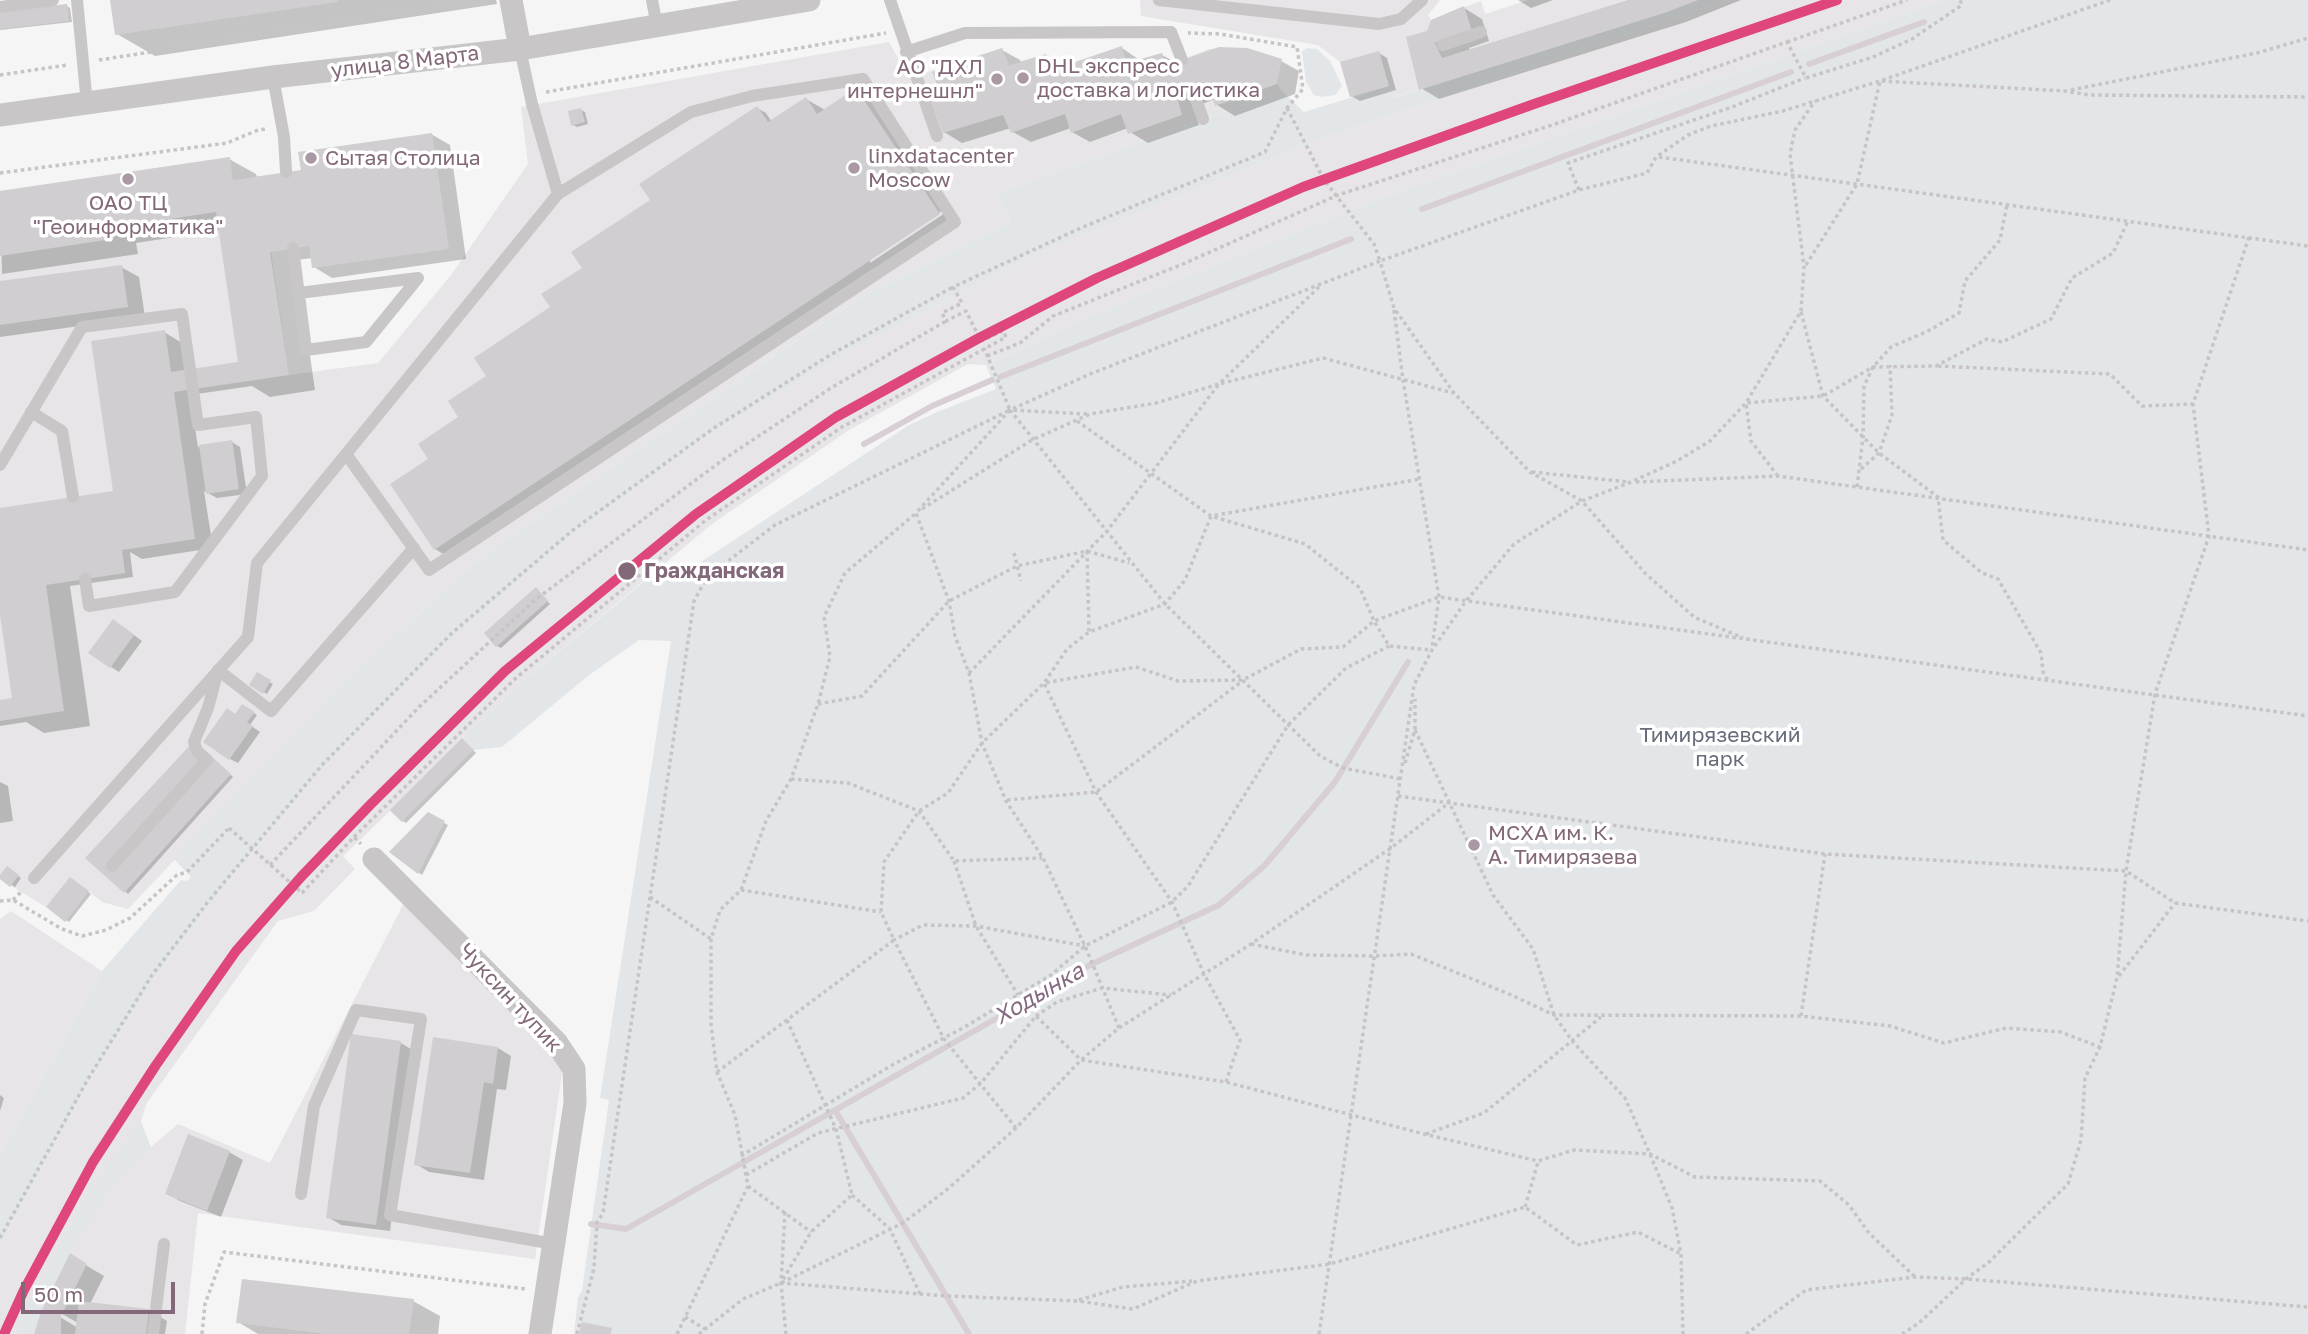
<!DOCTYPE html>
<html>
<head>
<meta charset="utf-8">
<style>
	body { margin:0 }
	#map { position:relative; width:2308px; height:1334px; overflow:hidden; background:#f5f5f5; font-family:"Golos Text",sans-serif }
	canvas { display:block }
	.scale { position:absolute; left:21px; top:1282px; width:154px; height:32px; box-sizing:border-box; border:4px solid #826879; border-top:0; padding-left:9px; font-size:21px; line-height:24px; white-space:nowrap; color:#826879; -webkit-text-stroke:5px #fff; paint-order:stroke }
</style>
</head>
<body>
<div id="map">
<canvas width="2308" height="1334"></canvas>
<div class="scale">50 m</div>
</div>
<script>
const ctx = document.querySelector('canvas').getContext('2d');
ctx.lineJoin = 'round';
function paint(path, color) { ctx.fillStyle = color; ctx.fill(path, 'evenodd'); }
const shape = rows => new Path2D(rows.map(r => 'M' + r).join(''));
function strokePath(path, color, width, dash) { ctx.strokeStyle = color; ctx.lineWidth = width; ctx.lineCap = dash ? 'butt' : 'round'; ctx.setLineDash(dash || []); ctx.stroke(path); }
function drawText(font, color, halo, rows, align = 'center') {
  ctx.font = font + ' "Golos Text",sans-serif'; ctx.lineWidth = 7; ctx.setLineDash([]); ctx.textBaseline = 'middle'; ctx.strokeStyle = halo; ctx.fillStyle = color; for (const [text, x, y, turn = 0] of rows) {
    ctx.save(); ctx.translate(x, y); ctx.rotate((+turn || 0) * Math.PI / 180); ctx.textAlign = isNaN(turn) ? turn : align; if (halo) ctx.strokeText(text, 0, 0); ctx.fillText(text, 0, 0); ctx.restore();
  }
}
paint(shape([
	[1140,0,1440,0,1428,15,1431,20,1481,1,1485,14,1529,0,1698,0,1667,12,1392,98,1388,86,1350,97,1340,62,1318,45,1141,16],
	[1727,0,1942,0,1378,199,1108,308,986,365,968,364,849,430,712,524,522,682,462,738,474,750,402,822,390,811,343,856,355,869,314,911,278,921,146,1104,141,1122,151,1147,178,1124,270,1163,405,901,564,1059,535,1259,198,1213,185,1334,0,1334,0,1245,94,1075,160,971,233,876,325,767,454,637,577,532,711,434,857,347,1029,257,1319,140],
	[889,42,909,78,1002,48,1009,65,1046,54,1052,70,1122,46,1128,63,1162,53,1166,66,1209,49,1247,48,1282,59,1277,84,1282,91,997,193,1010,222,867,293,489,551,350,675,128,909,102,902,89,891,46,907,0,879,0,191,230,157,233,180,260,176,289,375,378,363,451,275,528,164,521,107],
	[11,911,102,971,0,1154,0,919]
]), '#e7e5e7');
paint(shape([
	[1698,0,1727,0,1319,140,1029,257,857,347,711,434,577,532,454,637,325,767,233,876,160,971,94,1075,0,1245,0,1154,102,971,181,880,187,881,191,877,174,859,350,675,489,551,867,293,1010,222,997,193,1282,91,1304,112,1389,86,1393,98,1667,12],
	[1942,0,2308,0,2308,1334,574,1334,578,1297,582,1290,609,1100,600,1098,671,641,639,640,588,676,502,747,474,750,462,738,522,682,664,565,681,575,909,425,937,412,996,389,986,365,1108,308,1378,199],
	[1307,48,1317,49,1330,61,1342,86,1335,95,1322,97,1314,95,1306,82,1302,51],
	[141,1123,151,1147,103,1198,70,1253,41,1312,34,1334,15,1334,24,1312,89,1191]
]), '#e3e6e8');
paint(shape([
	[111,0,496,0,497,4,155,56,117,34],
	[1518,0,1553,0,1531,8],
	[1634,0,1741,0,1686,22,1439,99,1421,88,1429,32,1464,8,1482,19,1489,41,1469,48,1470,51],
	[67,6,70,8,72,22,0,30,0,14],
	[1122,48,1141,61,1162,55,1177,63,1281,61,1299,71,1295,94,1235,116,1217,105,1215,99,1194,107,1199,125,1148,143,1130,132,1128,128,1090,142,1072,132,1071,128,1031,142,1013,132,1011,128,962,143,944,132,942,93,1002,50,1020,60,1021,63,1046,56,1064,66],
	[1379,53,1387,58,1396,90,1360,101,1351,96],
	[856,90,874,100,946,208,870,259,870,263,948,211,957,225,882,274,873,269,443,554,435,549,430,459,488,376,553,308,584,268,652,201,757,108,766,113,772,122,806,99,825,110],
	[581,110,585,112,588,124,577,127,573,125],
	[431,134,450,145,466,259,332,278,314,267,313,258,296,260,315,390,270,397,252,386,190,395,198,447,232,442,240,447,247,494,217,498,204,491,213,548,142,559,130,552,133,577,70,586,90,726,44,733,26,722,0,726,0,702,15,701,0,603,0,510,115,493,164,332,182,343,187,372,241,365,221,230,136,243,138,254,2,274,0,193,229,159,256,174,257,178,303,172],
	[121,267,139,277,145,317,0,337,0,282],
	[539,592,550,604,501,648,497,646],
	[122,626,142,641,119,672,111,667],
	[258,675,273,684,267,694,252,685],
	[243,706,257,715,250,725,260,732,238,763,230,759,237,716],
	[466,743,476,753,406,823,403,821],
	[199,745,233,777,128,894,125,891],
	[0,782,8,786,13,821,0,823],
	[428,814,448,825,422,875,391,852],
	[7,868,21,878,15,887,0,877],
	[74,881,91,894,69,922,66,920],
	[401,1043,414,1051,390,1231,341,1225,328,1217],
	[498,1048,511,1056,506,1090,497,1089,484,1180,429,1172,416,1164],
	[0,1095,4,1098,0,1111],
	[229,1152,243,1160,221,1217,180,1201,167,1193],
	[70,1256,104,1276,90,1304,149,1310,167,1321,165,1334,36,1334],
	[57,1311,78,1323,78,1328,55,1314],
	[413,1301,440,1316,438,1334,258,1334,238,1322]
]), '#0003');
strokePath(shape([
	[1809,64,1924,22],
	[1422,209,1791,72],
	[1000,377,1351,239],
	[864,444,932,406,992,380],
	[835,1110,969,1334],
	[591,1224,626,1229,1092,964,1219,905,1265,865,1335,782,1408,662]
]), '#d8ced6', 6);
paint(shape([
	[110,0,338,0,338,2,115,35],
	[1628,0,1698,0,1667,12,1419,90,1406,37,1427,31,1431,20,1464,6,1472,31,1435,43,1442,58],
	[67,4,69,21,0,29,0,12],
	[1122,46,1127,63,1162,53,1165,66,1219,47,1247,48,1282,59,1277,84,1215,106,1209,85,1177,97,1182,115,1128,134,1121,114,1071,133,1065,114,1011,133,1003,115,943,133,929,95,940,92,932,72,1002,48,1009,65,1046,54,1052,70],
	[1379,51,1389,86,1350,97,1340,62],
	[856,88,940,214,434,550,390,484,428,459,418,444,458,417,448,401,486,376,474,358,550,307,541,294,582,268,571,252,650,200,639,184,757,106,768,122,806,97,817,114],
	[581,108,585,122,571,126,568,111],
	[432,133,449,249,312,268,309,246,270,252,289,375,174,392,195,539,122,550,125,573,46,585,64,711,0,721,0,700,12,698,0,615,0,508,113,491,91,341,165,330,171,372,238,362,216,212,110,228,112,239,0,256,0,191,230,157,233,180,301,170,298,152],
	[122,265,128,307,0,325,0,281],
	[232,440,239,489,206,494,199,445],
	[536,587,548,601,496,647,484,633],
	[113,619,134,635,110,668,88,653],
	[257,672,271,680,263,694,249,685],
	[242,704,255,712,247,722,253,726,229,760,203,742,227,708,235,714],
	[462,738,474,750,402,822,390,810],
	[194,741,231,774,124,893,85,858],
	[428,812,445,821,418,874,389,852],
	[7,866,19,875,10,887,0,879,0,875],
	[70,877,89,891,65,922,46,907],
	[351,1034,401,1041,376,1225,326,1218],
	[433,1037,498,1047,493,1084,484,1082,470,1173,414,1165],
	[188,1134,230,1151,207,1211,165,1194],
	[70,1253,87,1264,61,1316,61,1334,34,1334,41,1312],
	[242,1279,414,1299,409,1334,328,1334,236,1323],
	[79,1301,149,1309,146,1334,75,1334],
	[582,1322,612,1328,611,1334,579,1334]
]), '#d0ced0');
strokePath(shape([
	[1787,42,1907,0],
	[99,60,489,0],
	[0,75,67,65],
	[2071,90,2257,53,2308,38],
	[546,92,886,33],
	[1287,108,1324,180,1374,244,1380,261,1579,190,1647,173,1656,157,1688,135,1711,126,1783,111,1880,81,2110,0],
	[1659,157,2308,246],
	[0,173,227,143,258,130,266,129],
	[1579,190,1568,163,1732,107,1805,78],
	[1806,265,1857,184,1880,81,2065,91,2089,95,2308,97],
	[1394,310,1403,380,1439,597,1432,648],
	[1801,312,1823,396,1879,453,1938,497,1943,540,1982,573,1998,579,2041,653,2043,672,2048,681],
	[987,356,1020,343,1053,316,1183,264,1338,195,1552,125,1787,42,1806,78,1873,57,1912,39,1962,5,1960,0],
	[1938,366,2110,374,2142,406,2193,404,2249,237],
	[1087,414,1010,410,1165,604,1320,756,1343,768,1401,779],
	[1077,421,1211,516,1420,479],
	[1861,469,1879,453,1892,415,1890,365],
	[1532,472,1629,482],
	[1778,476,1751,441,1746,403,1823,396,1873,367,1936,366,1987,339,2002,342,2051,319,2072,278,2113,253,2128,221],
	[1636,482,1778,476,2308,550],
	[1857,487,1863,437,1864,386,1873,367,1891,347,1928,331,1959,313,1965,281,2000,240,2007,205],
	[922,509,1032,440,1090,414,1156,403,1219,384,1321,285],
	[1087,551,1089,632],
	[1014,553,1021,581],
	[969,673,1107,531,1219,384,1323,358,1453,393],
	[818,704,862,696,949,601,1017,566,1087,551,1129,563],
	[1415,730,1493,895,1533,949,1554,1015,1573,1042,1625,1098,1650,1154,1672,1208,1681,1254,1683,1334],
	[1405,763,1415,730,1415,699],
	[791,779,848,783,919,811,954,861,1042,858],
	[1398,796,1825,854,2126,871,2175,903,2308,921],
	[1007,800,1096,792,1241,682],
	[354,837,516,678,706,520,842,427,1006,337,1003,331,981,341,966,311,946,321,942,313,962,303,953,287,1083,227,1265,152,1287,108,1303,89,1297,47,1220,34,1188,33],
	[954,861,976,926,1018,995],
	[270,865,418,708,535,600,724,459,831,388,946,321],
	[741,890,881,912],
	[302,893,354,837,361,844],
	[650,897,711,939],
	[13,900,23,890],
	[0,901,13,900,62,929,82,936,106,930,130,918,177,875,187,872,229,828],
	[1251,944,1306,955,1375,956,1411,954,1509,994,1554,1015,1801,1016,1890,1026,1944,1043,2006,1028,2061,1032,2100,1047],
	[2119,976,2175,903],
	[1036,1016,1057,1002,1102,988,1171,995],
	[1801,1016,1825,854],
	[787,1020,836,1129,852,1195,811,1232,781,1283,946,1296,1078,1301,1133,1309,1197,1281,1330,1264,1525,1207,1577,1245,1638,1232,1681,1254],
	[1119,1028,1085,946,1043,858,1006,801,982,743,969,673,955,636,949,601,916,513,1010,410,1090,374,1380,261,1394,308,1454,393,1530,472,1582,501,1645,573,1694,617,1743,638],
	[717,1072,894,940,881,912,884,862,919,811,948,793,982,743,1044,683,1067,649,1089,632,1165,604,1185,580,1211,516,1305,544,1360,588,1374,621,1389,646,1432,650],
	[1226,1082,1240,1040,1204,974,1172,902,1096,792,1044,683,1136,667,1178,681,1243,680,1301,649,1343,647,1374,621,1439,597,2308,716],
	[1016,1128,944,1039,894,940,923,925,976,926,1085,946],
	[1426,1134,1484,1113,1601,1017],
	[741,1156,894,1064,963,1028,1051,975,1085,946,1172,902,1188,886,1288,725,1346,668,1389,646],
	[746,1175,818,1133,963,1098,981,1083,1036,1016,1081,1060,1226,1082,1424,1134,1538,1161,1574,1150,1650,1154,1695,1177,1820,1181,1849,1205,1869,1233,1915,1277],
	[748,1186,811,1232],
	[852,1195,890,1229,920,1294],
	[1525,1207,1538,1162],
	[785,1212,781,1283,786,1334],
	[0,1238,88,1079,152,975,207,903,322,765,452,633,573,530,714,428,830,355,953,287],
	[1079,1300,1123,1287,1192,1281],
	[685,1317,705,1329],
	[202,1334,205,1304,224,1252,526,1289],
	[577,1334,594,1268,597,1222,603,1213,694,601,707,577,775,525,1010,410,984,348],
	[677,1334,748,1186,735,1115,717,1072,711,1025,711,939,720,910,741,890,766,821,791,779,818,704,830,657,824,617,845,573,915,514],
	[699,1334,743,1299,781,1283,903,1223,949,1188,1016,1128,1081,1060,1119,1028,1251,944,1391,848,1450,802],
	[1319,1334,1414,685,1432,650,1466,601,1514,544,1582,501,1631,482,1677,461,1710,441,1746,403,1801,311,1804,267,1790,154,1795,130,1815,101],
	[1746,1334,1806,1290,1915,1277,1966,1279,2308,1307],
	[1902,1334,1919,1323,1966,1279,1989,1262,2068,1184,2081,1140,2085,1078,2100,1047,2117,978,2126,871,2155,694,2209,536,2193,404]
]), '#c6c4c5', 3.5, [3.5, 3.5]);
strokePath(shape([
	[77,0,87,104],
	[652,0,657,26],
	[890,0,937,136],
	[1159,0,1379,24,1401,19,1422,0],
	[0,7,53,0],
	[1443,45,1481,32],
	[520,49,532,104,558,194],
	[906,52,965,33,1171,32,1182,60],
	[273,77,284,137,286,172],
	[1193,91,1203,119],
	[293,248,306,350,366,342,418,278,299,293],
	[31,412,62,431,73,497],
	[0,465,82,327,182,314,198,425,256,417,262,476,175,592,89,606,85,579],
	[112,866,207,760,197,751,194,742,208,708,218,670,271,711,414,548],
	[34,878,248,637,257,563,346,454,558,194,691,112,752,96,863,79,955,222,429,570,346,454],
	[301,1194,314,1106,356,1010,421,1019,390,1215,554,1244],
	[153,1334,164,1244]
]), '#c8c6c7', 12);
strokePath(shape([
	[511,0,520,49],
	[0,115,273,77,520,49,809,0],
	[374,859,556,1042,574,1069,575,1103,540,1334]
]), '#c8c6c7', 23);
strokePath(shape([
	[229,828,302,893]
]), '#c6c4c5', 3.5, [3.5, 3.5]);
strokePath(shape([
	[4,1334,24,1290,93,1162,156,1065,236,951,301,877,370,805,505,671,696,514,836,417,979,338,1097,278,1303,187,1534,104,1837,0]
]), '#df477c', 10);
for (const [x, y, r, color] of [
	[1023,78,7,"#aa99a4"],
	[997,79,7,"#aa99a4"],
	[311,158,7,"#aa99a4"],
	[854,168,7,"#aa99a4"],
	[128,179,7,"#aa99a4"],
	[627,571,10,"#826879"],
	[1474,845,7,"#aa99a4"]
]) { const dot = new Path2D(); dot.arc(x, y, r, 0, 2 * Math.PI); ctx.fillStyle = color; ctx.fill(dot); strokePath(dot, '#fff', 2.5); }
drawText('21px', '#826879', '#fff', [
	["улица 8 Марта",405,62,-7],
	["Чуксин тупик",510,998,47]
]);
drawText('21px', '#826879', '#fff', [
	["DHL экспресс",1037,66],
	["доставка и логистика",1037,90],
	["АО \"ДХЛ",983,67,"right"],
	["интернешнл\"",983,91,"right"],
	["linxdatacenter",868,156],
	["Moscow",868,180],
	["Сытая Столица",325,158],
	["ОАО ТЦ",128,203,"center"],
	["\"Геоинформатика\"",128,227,"center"],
	["МСХА им. К.",1488,833],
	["А. Тимирязева",1488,857]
], 'left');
drawText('bold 21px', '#826879', '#fff', [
	["Гражданская",644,571]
], 'left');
drawText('21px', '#666c7a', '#fff', [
	["Тимирязевский",1720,735],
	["парк",1720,759]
]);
drawText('italic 23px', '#856980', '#fff', [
	["Ходынка",1039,994,-30]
]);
</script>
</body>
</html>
